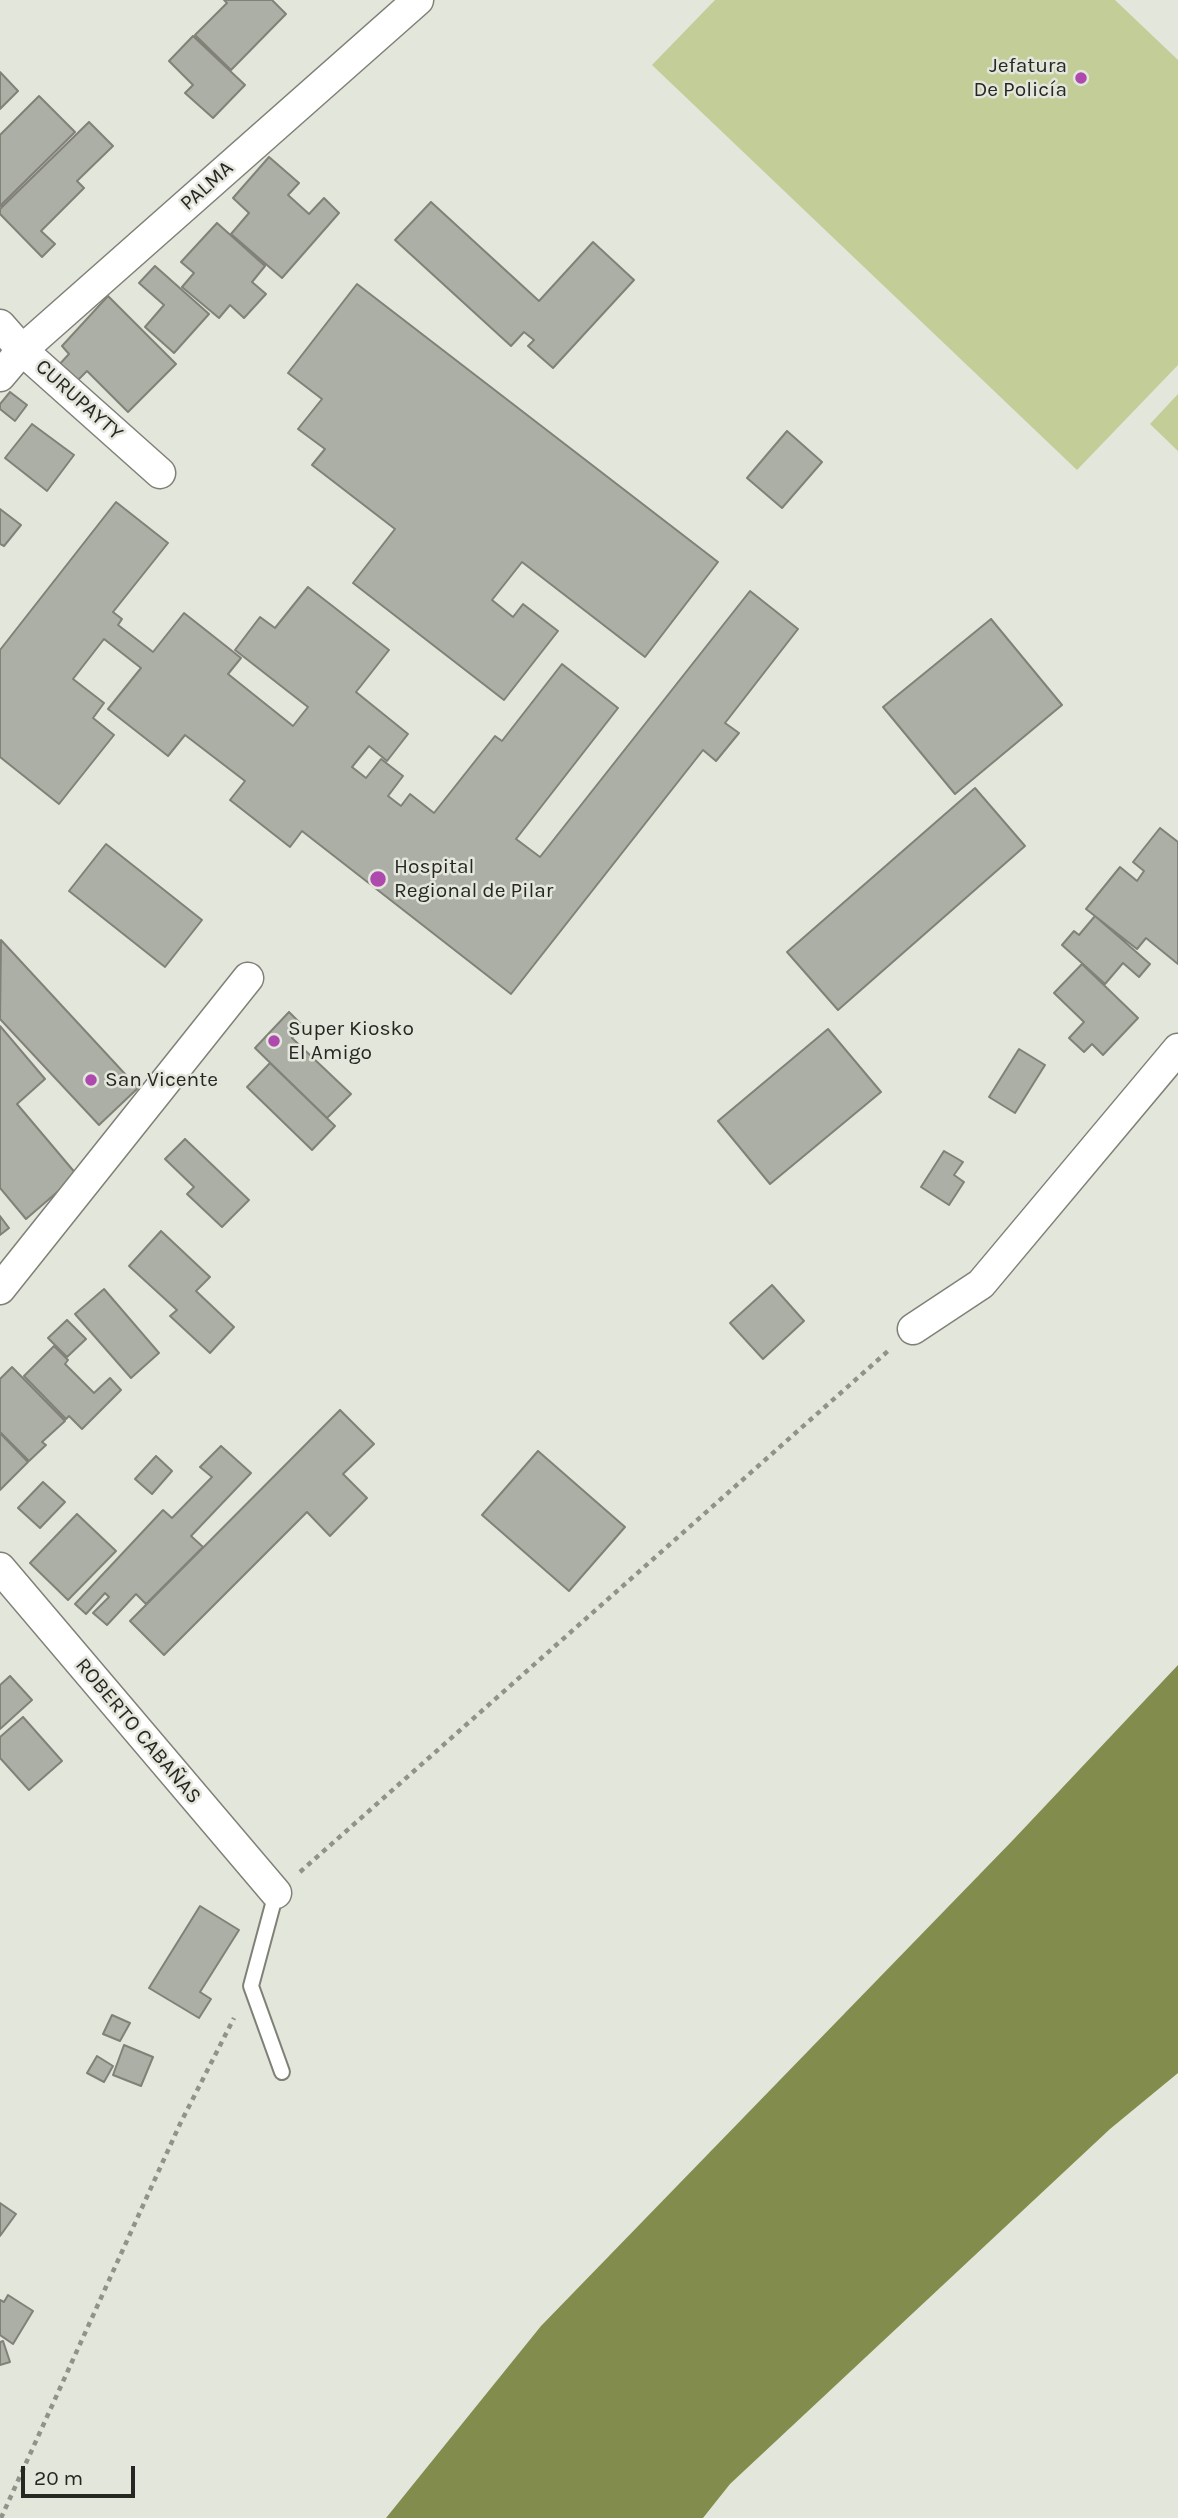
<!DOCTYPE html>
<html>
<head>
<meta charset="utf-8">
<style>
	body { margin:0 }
	#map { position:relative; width:1178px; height:2518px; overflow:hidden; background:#e3e6db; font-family:Karla,sans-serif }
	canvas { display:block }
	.scale { position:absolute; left:21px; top:2466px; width:114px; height:32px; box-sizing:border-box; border:4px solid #262723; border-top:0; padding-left:9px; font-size:21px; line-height:24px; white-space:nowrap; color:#262723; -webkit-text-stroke:5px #e3e6db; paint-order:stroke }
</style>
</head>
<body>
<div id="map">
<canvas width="1178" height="2518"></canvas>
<div class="scale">20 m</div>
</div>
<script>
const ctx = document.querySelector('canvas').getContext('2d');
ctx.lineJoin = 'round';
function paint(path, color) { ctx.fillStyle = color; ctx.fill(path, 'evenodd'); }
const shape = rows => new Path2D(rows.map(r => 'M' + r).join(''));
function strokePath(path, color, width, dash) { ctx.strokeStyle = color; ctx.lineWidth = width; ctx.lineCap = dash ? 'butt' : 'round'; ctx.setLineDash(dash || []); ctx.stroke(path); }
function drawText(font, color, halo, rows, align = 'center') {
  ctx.font = font + ' Karla,sans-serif'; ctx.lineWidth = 5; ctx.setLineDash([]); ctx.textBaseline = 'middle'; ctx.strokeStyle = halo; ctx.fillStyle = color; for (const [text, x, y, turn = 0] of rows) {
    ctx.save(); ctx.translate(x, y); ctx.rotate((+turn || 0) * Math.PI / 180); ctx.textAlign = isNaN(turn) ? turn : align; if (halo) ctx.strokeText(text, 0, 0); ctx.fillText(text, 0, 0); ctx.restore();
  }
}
paint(shape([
	[715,0,1115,0,1178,60,1178,365,1077,470,652,65],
	[1178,394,1178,451,1150,424]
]), '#c2cd97');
paint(shape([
	[1178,1665,1178,2073,1110,2129,730,2484,703,2518,386,2518,541,2326,1013,1840]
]), '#828d4d');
const building = shape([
	[224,0,272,0,286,14,231,70,195,35,227,3,224,0],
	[193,36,245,85,213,118,185,93,193,85,169,61,193,36],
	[0,72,18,91,0,109,0,72],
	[39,96,75,132,0,206,0,135,39,96],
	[89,122,113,146,77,181,84,188,41,231,55,244,42,257,0,214,0,209,89,122],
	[269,157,299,183,288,195,309,214,324,198,339,213,282,278,231,234,249,213,233,198,269,157],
	[431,202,539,301,593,242,634,280,553,368,528,346,534,340,524,332,511,346,395,240,431,202],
	[217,223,265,266,252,282,266,294,244,318,230,305,219,318,182,287,194,273,181,262,217,223],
	[155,266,209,314,174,353,145,327,164,305,139,283,155,266],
	[357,284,718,562,645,657,522,562,492,600,513,617,523,604,558,631,504,700,353,583,395,529,312,465,325,449,298,429,322,399,288,373,357,284],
	[108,296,176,364,128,412,87,371,74,384,57,367,69,354,62,346,108,296],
	[10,392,27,405,15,421,0,409,0,404,10,392],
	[32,424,74,455,47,491,5,458,32,424],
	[787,431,822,462,782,508,747,478,787,431],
	[116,502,168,543,113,612,122,619,118,625,153,652,184,613,241,658,228,674,293,726,308,707,235,650,260,617,275,628,308,587,389,650,356,692,408,734,387,761,369,746,352,767,366,778,381,759,403,776,388,796,401,806,410,794,434,813,495,736,502,741,562,664,618,708,516,839,540,857,750,591,798,629,725,723,739,733,716,761,703,750,511,994,302,831,290,847,230,800,245,781,185,735,168,756,108,709,141,668,104,639,73,679,104,703,93,718,114,735,59,804,0,757,0,650,116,502],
	[0,509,21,525,4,546,0,544,0,509],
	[991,619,1062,705,955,794,883,707,991,619],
	[975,788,1025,846,838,1010,787,952,975,788],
	[1160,828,1178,842,1178,964,1146,938,1137,949,1086,909,1120,867,1137,881,1144,871,1133,862,1160,828],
	[106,844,202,920,165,967,69,891,106,844],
	[1095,916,1150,964,1139,977,1123,963,1105,984,1062,945,1074,931,1079,935,1095,916],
	[1,940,138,1088,99,1125,0,1019,1,940],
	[1082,964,1138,1018,1103,1055,1092,1044,1084,1052,1069,1038,1084,1022,1054,993,1082,964],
	[289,1012,303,1026,292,1038,351,1094,327,1118,255,1048,289,1012],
	[0,1026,45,1079,17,1104,77,1175,26,1219,0,1188,0,1026],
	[828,1029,881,1092,770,1184,718,1121,828,1029],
	[1019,1049,1045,1065,1015,1113,989,1097,1019,1049],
	[270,1063,335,1126,312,1150,247,1087,270,1063],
	[185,1139,249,1200,222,1227,187,1194,194,1187,165,1159,185,1139],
	[944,1151,963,1162,954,1175,964,1182,949,1205,921,1187,944,1151],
	[0,1216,9,1228,0,1235,0,1216],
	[161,1231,210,1277,196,1291,234,1327,210,1353,170,1316,177,1310,129,1266,161,1231],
	[772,1285,804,1321,763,1359,730,1323,772,1285],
	[104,1289,159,1353,131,1378,75,1314,104,1289],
	[67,1320,86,1339,67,1357,48,1338,67,1320],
	[54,1346,68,1360,65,1364,94,1393,110,1378,121,1390,82,1429,69,1416,66,1419,24,1376,54,1346],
	[12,1367,65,1421,42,1442,46,1445,29,1461,0,1432,0,1379,12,1367],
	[340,1410,374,1444,343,1474,367,1498,330,1536,307,1512,164,1655,130,1621,340,1410],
	[0,1433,28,1462,0,1490,0,1433],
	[221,1446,251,1473,191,1536,203,1547,146,1604,136,1594,107,1625,93,1613,109,1597,105,1593,86,1614,75,1604,163,1510,172,1518,212,1477,200,1467,221,1446],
	[538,1451,625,1527,569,1591,482,1515,538,1451],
	[156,1456,172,1471,152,1494,135,1479,156,1456],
	[43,1482,65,1502,40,1528,18,1508,43,1482],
	[77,1514,116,1551,68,1600,30,1563,77,1514],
	[10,1676,32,1700,0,1729,0,1685,10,1676],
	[23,1717,62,1761,29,1790,0,1758,0,1737,23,1717],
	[200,1906,239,1930,200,1992,211,1999,199,2018,149,1988,200,1906],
	[112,2015,130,2023,120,2041,103,2034,112,2015],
	[124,2045,153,2057,141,2086,113,2075,124,2045],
	[97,2056,113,2066,104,2082,87,2073,97,2056],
	[0,2203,16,2214,0,2236,0,2203],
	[8,2295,33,2311,13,2344,0,2335,0,2300,4,2302,8,2295],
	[3,2341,10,2362,0,2365,0,2342,3,2341]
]);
paint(building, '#acafa5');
strokePath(building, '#808278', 2);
const service = shape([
	[276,1893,251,1986,282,2072]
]);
const minor = shape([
	[0,325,22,350,160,473],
	[0,376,22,350,418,0],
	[0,1289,248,978],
	[913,1329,981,1284,1178,1049],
	[0,1568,276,1893]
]);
strokePath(service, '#7f8177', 18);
strokePath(minor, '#7f8177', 33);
strokePath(shape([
	[300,1872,888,1351],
	[1,2518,180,2124,234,2018]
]), '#91938b', 4.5, [5, 5]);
strokePath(service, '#fff', 14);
strokePath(minor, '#fff', 30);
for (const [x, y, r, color] of [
	[1081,78,7,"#ae49ae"],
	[378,879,9,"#ae49ae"],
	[274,1041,7,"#ae49ae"],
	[91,1080,7,"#ae49ae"]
]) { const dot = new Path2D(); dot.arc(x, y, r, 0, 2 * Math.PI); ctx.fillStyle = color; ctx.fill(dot); strokePath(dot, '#e3e6db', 2.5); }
drawText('21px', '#262723', '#e3e6db', [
	["Jefatura",1067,66,"right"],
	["De Policía",1067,90,"right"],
	["Hospital",394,867],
	["Regional de Pilar",394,891],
	["Super Kiosko",288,1029],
	["El Amigo",288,1053],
	["San Vicente",105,1080]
], 'left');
drawText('21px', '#262723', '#e3e6db', [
	["PALMA",207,186,-42],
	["CURUPAYTY",79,400,42],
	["ROBERTO CABAÑAS",138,1731,50]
]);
</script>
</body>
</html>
